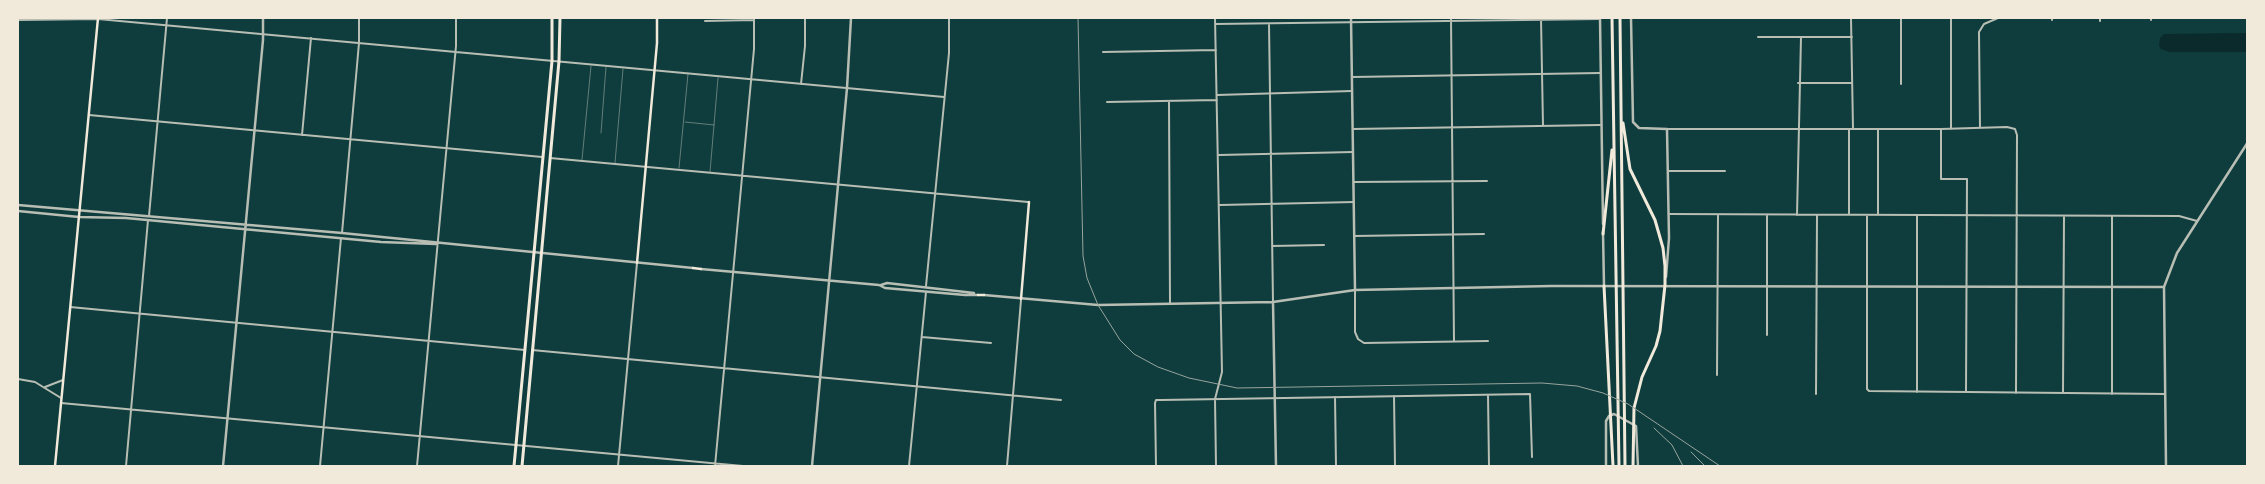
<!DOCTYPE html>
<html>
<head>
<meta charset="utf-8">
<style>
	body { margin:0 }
	#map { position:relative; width:2265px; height:484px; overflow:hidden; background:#0f3d3e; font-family:Manrope,sans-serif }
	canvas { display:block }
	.frame { position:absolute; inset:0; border:19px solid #f1e9da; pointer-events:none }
</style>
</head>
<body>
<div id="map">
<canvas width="2265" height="484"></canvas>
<div class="frame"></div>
</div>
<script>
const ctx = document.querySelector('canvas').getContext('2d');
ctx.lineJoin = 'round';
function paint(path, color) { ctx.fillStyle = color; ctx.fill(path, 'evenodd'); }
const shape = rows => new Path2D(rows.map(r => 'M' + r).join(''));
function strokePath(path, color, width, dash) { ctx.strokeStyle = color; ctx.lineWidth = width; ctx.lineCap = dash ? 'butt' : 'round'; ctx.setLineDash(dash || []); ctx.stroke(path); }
paint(shape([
	[2247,33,2247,52,2169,52,2161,49,2159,46,2160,38,2164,34]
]), '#0a2a2b');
strokePath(shape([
	[685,122,714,125],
	[601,133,606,67],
	[582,160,591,66],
	[615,163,623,69],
	[679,168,688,74],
	[710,172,718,78]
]), '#b8beb3', 0.5);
strokePath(shape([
	[1215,18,1222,372,1215,399,1216,466],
	[1451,18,1454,341],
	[1541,18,1543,126],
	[1631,18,1670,18],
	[1851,18,1853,129],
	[1901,18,1901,84],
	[1951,18,1951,129],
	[2052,18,2052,20],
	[2151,18,2151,20],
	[18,20,98,19,944,97],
	[705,21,754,20],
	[2100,21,2100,18],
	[1215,24,1600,19],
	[1269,24,1273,302],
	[1758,37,1852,37],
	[1103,52,1216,50],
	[1352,77,1600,73],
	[1798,83,1852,83],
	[801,84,805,46,805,18],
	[1217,95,1352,91],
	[1107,102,1217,100],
	[1169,102,1170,304],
	[89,115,542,157],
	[1980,128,1979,32,1984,24,1998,18],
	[1353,129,1600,125],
	[1667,129,1941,129,2007,127,2015,129,2017,135,2016,393],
	[1941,129,1941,179,1967,179,1966,392],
	[302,135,311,38],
	[1219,155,1353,152],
	[550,158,1028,202],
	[1668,171,1725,171],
	[1354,182,1487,181],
	[1220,205,1354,202],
	[1669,214,2179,216,2197,221],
	[1849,214,1849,129],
	[1797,215,1801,37],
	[1867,215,1867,389,1869,391,2165,394],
	[1878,215,1878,130],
	[149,216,167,18],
	[342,233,359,43,359,18],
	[1354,236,1484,234],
	[1272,246,1324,245],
	[926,286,949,53,949,18],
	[1355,290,1355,332,1358,339,1364,343,1488,341],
	[70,307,525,350],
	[1767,335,1767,215],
	[922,337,991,343],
	[532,350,1061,400],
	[1717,375,1718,215],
	[18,379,35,382,61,398],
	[45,387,63,380],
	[1917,392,1917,215],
	[2063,393,2064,216],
	[1816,394,1817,216],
	[2112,394,2112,217],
	[1488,395,1489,466],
	[1394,396,1395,466],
	[1335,397,1336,466],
	[61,403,743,466],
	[126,466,148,220],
	[320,466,341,238],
	[417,466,456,46,456,18],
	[618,466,637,263],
	[715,466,754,49,754,18],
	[909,466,926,292],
	[1007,466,1021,300],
	[1156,466,1155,403,1156,400,1161,400,1530,394,1532,457]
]), '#b8beb3', 2);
strokePath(shape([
	[1351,18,1355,290],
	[1600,18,1603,224],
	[1631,18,1633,122,1639,128,1667,129,1669,238,1666,277],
	[18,205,342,233,693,268],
	[18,211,79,217,126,218,381,242,436,244],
	[1603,232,1604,286],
	[701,269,879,285,885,288,965,295,978,295],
	[881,285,887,283,974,293],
	[984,295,1098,305,1273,302,1355,290,1552,286,2164,287],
	[1273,302,1276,466],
	[223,466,263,40,263,18],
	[812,466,847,88,851,18],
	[1606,466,1606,421,1609,416,1614,414,1636,426,1638,466],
	[2166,466,2164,287,2177,253,2248,142]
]), '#b8beb3', 2.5);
strokePath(shape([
	[637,263,657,43,657,18],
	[693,268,701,269],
	[978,295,984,295],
	[1021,299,1029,202],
	[55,466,98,18]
]), '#f1e9da', 2.5);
strokePath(shape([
	[514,466,552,61,552,18],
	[522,466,559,61,560,18]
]), '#f1e9da', 3);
strokePath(shape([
	[1612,18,1619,466],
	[1620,18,1625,466],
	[1623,123,1630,169,1655,220,1663,248,1665,266,1665,285,1660,331,1656,346,1642,377,1634,408,1633,466],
	[1603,234,1612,150],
	[1604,286,1613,466]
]), '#f1e9da', 3);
strokePath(shape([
	[1078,18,1083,256,1087,278,1098,305,1120,340,1134,354,1158,367,1189,378,1237,388,1542,383,1577,386,1603,393,1628,404,1720,466],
	[1654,428,1672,445,1683,466],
	[1691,452,1705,466]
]), '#97a49c', 1);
</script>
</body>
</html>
